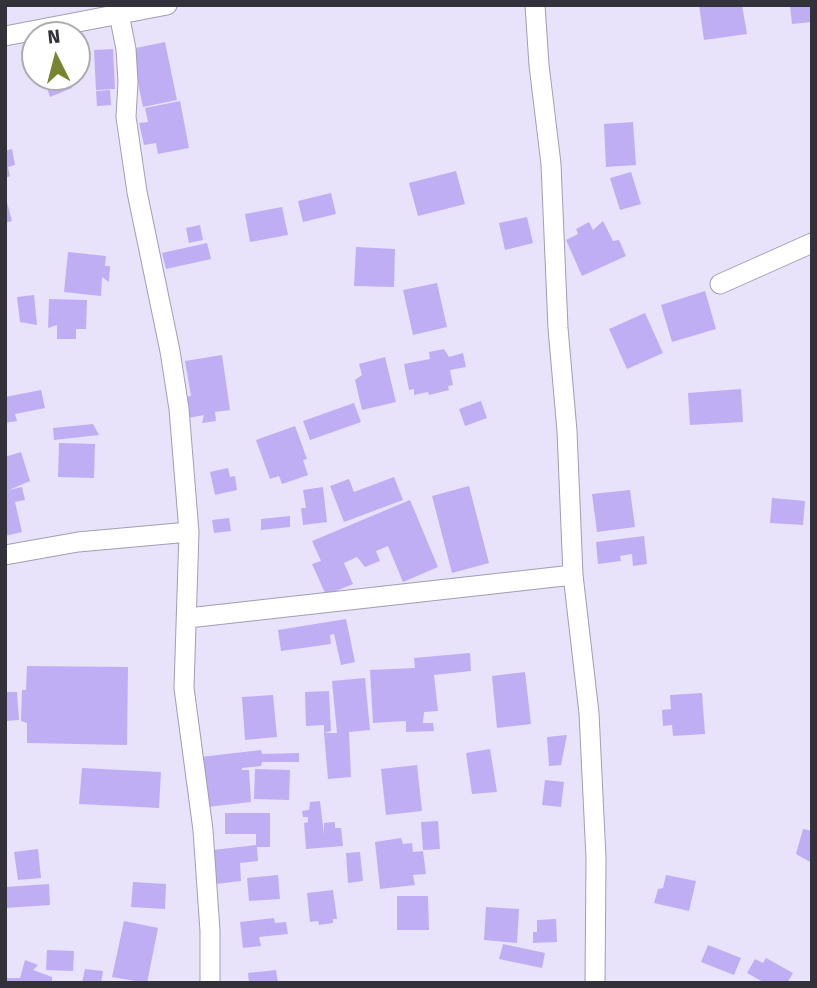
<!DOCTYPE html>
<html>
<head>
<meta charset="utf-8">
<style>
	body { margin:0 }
	#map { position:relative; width:817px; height:988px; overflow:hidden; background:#e8e2fb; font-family:"Fira Sans",sans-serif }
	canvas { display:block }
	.frame { position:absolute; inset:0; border:7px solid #33313a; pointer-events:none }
	.north { position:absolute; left:21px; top:21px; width:70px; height:70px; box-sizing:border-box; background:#fff; border:2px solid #adadb0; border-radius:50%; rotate:354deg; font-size:19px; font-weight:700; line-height:28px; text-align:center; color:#33313a }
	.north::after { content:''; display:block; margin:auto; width:24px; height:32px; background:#798431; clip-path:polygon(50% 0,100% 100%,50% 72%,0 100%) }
</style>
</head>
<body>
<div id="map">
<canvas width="817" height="988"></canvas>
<div class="frame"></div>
<div class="north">N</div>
</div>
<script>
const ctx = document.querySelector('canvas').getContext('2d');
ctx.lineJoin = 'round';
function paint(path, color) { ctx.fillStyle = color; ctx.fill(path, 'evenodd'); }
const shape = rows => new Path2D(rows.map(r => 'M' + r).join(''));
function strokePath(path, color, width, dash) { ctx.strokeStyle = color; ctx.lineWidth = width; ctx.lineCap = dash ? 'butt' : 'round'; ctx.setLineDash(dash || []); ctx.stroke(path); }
paint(shape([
	[699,5,742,5,747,34,704,40],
	[790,5,812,5,812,22,792,24],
	[165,42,177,100,143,107,131,49],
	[84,46,87,62,77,64,77,47],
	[113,49,115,89,96,90,94,50],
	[43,77,67,77,72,88,50,97],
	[110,90,111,105,97,106,96,91],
	[180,101,189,148,158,154,156,143,144,145,139,123,148,122,145,108],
	[633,122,636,165,606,167,604,124],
	[12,149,15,165,8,167,10,176,5,178,5,151],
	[456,171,465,204,418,216,409,183],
	[631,172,641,204,620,210,610,178],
	[331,193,336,214,303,222,298,201],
	[5,195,12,221,5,223],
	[282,207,288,235,250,242,245,214],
	[527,217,533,243,505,250,499,223],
	[603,221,613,241,619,240,626,256,582,276,566,240,578,234,576,229,589,222,593,230],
	[200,225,203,240,189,243,186,228],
	[207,243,211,259,166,269,162,253],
	[356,247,395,249,394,287,354,286],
	[68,252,106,256,105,266,110,266,109,282,102,277,101,296,64,292],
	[437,283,447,327,413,335,403,290],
	[705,291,716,329,672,342,661,305],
	[34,295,37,325,20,322,17,297],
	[49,299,87,300,86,329,76,329,76,339,57,339,57,325,48,328],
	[645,313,663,353,627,369,609,329],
	[444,349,449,357,463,353,466,367,450,370,453,385,448,386,449,390,429,395,428,392,414,395,414,389,409,390,404,364,430,359,429,352],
	[222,355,230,410,215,412,216,421,202,423,204,415,188,418,184,397,191,396,185,361],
	[385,357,396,402,362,410,355,380,362,375,359,364],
	[741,389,743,422,690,425,688,393],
	[41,390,45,408,15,414,17,421,5,423,5,397],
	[481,401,487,418,465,426,459,409],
	[354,403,361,422,310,440,303,421],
	[93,424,99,435,54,440,53,428],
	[295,426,307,459,303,460,308,475,282,484,279,476,270,479,256,440],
	[59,443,95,444,94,478,58,477],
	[21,452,30,481,9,490,22,487,25,500,15,502,22,532,5,536,5,457],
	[228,468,230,477,235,476,237,490,215,495,210,472],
	[394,477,403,500,344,522,330,486,349,479,354,492],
	[469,486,489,563,452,573,432,496],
	[323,487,327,522,303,525,301,508,306,508,303,490],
	[630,490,635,527,597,532,592,494],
	[772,498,805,501,803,525,770,523],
	[410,500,438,567,403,582,388,546,376,551,380,561,365,567,357,557,344,563,353,584,326,595,312,564,321,561,312,541],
	[290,516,290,527,261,530,261,519],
	[229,518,231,531,214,533,212,520],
	[644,536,647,564,633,566,632,554,620,556,621,561,598,564,596,542],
	[346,619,355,662,341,665,334,634,330,635,331,644,281,651,278,630],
	[470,653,471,671,434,675,438,711,424,712,423,723,433,723,434,731,406,732,406,721,373,723,370,670,415,668,414,658],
	[27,666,128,667,127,745,27,743,27,723,21,721,22,690,26,690],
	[525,672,531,724,497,728,492,676],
	[365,678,370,730,349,732,351,777,328,779,324,733,337,733,332,681],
	[329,691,331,731,324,733,324,725,306,726,305,692],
	[5,692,17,692,19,720,5,721],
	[702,693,705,734,673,736,672,725,663,726,662,710,671,709,670,695],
	[273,695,277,737,245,740,242,697],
	[567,735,561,765,549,766,547,737],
	[490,749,497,792,472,794,466,753],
	[261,750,262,754,299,753,299,762,262,762,261,766,242,768,242,770,249,770,251,802,207,807,201,757],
	[417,765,422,811,386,815,381,769],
	[82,768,161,772,159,808,79,804],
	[255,769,290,770,289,800,254,799],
	[545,780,564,782,561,807,542,805],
	[320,801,324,835,324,823,335,822,335,828,341,828,343,846,306,849,304,823,308,822,308,817,303,817,302,811,309,810,310,802],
	[225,813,270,813,270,847,257,847,258,861,240,863,241,881,216,884,213,850,256,845,256,834,225,834],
	[438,821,440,849,423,850,421,822],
	[803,829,812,831,812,863,796,854],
	[401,838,403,844,412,843,413,852,423,851,426,874,413,875,415,885,380,889,375,842],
	[38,849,41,878,18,880,14,852],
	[360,852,363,881,348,883,346,853],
	[278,875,280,899,249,901,247,878],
	[666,875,696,881,689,911,654,903,658,889,663,888],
	[133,882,166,884,165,909,131,907],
	[49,884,50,905,5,908,5,887],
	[333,890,337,919,333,919,333,923,319,925,318,921,310,922,307,893],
	[397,896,428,896,429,930,397,930],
	[486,907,519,909,517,943,484,940],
	[274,918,275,923,286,922,288,934,259,937,261,946,243,948,240,922],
	[556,919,557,942,533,943,533,932,537,932,537,920],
	[124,921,158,928,147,983,112,977],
	[503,944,545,953,542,968,499,959],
	[708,945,741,958,734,975,701,962],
	[47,950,74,951,73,971,46,970],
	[766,958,793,973,787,983,765,983,747,973,755,959,763,963],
	[25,960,38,965,33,970,52,977,52,983,5,983,5,978,20,978],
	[85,969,103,971,101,983,82,983],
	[276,970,278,983,249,983,248,973]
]), '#c0aef4');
const minor = shape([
	[535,5,539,65,551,164,558,328,567,431,573,575,589,713,596,858,595,983],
	[119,14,126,49,128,82,126,117,137,192,170,351,179,409,189,532,184,688,203,830,210,931,210,983],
	[5,36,167,5],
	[720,284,812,243],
	[5,555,78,542,189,532],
	[188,618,573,575]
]);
strokePath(minor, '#a29db4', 21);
strokePath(minor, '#fff', 19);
</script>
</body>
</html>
